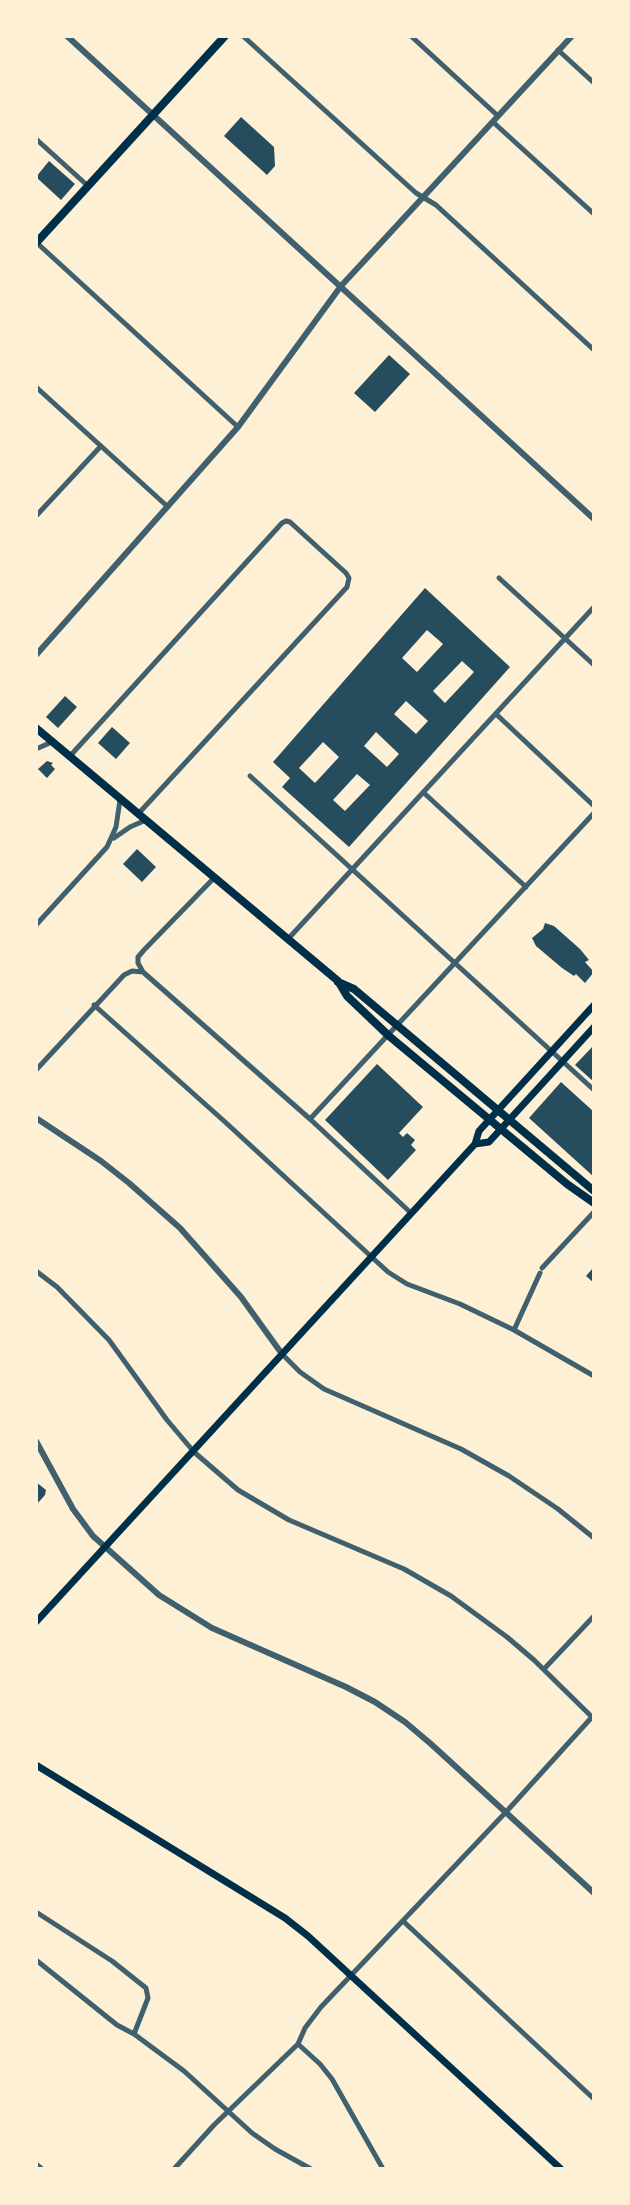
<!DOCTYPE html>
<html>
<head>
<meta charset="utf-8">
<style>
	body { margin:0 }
	#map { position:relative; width:630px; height:2205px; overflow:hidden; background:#fdf0d5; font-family:Mulish,sans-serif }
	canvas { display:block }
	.frame { position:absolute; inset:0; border:38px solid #fdf0d5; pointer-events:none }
</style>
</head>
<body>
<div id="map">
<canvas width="630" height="2205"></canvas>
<div class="frame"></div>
</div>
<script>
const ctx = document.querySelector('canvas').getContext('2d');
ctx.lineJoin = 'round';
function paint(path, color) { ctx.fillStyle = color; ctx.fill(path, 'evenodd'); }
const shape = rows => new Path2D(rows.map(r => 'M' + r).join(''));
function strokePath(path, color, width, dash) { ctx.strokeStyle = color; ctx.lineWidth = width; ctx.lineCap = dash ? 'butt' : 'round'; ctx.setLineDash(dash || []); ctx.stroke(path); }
paint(shape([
	[241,117,274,147,275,166,267,175,224,136],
	[49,161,75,184,61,200,36,177],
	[389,355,410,374,375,412,354,393],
	[425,588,510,667,349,847,282,787,290,778,273,762],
	[427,630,443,644,417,672,402,658],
	[462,661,474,672,445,703,433,691],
	[406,701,428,721,416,734,394,714],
	[376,732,399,754,387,767,364,746],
	[323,742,339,757,315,783,299,768],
	[357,774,370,785,345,811,333,800],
	[65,696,77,707,58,728,46,717],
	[112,727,130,743,116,759,98,743],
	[47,761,53,763,51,765,55,769,47,778,38,769],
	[137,849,156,867,142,882,123,864],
	[545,923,554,926,580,949,589,960,585,962,594,972,585,983,576,974,574,976,562,968,536,946,532,938,543,929],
	[594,1045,594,1082,575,1065],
	[377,1064,423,1107,399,1133,403,1137,407,1133,415,1140,411,1145,416,1150,388,1180,325,1120],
	[561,1082,594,1112,594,1177,529,1118],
	[594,1267,594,1283,586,1276],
	[36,1482,46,1490,45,1495,36,1505]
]), '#264d5e');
strokePath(shape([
	[243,36,416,193,436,205,594,350],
	[411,36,498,116],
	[558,50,594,83],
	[493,122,594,214],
	[36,139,88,186],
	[37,243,238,427],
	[36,387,168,507],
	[36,516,101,446],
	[499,578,594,665],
	[496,714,594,806],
	[36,749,52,742],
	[70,756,282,523,286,521,290,522,346,573,349,578,347,587,139,813],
	[250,776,594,1090],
	[424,793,526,887],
	[114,838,130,827,146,820],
	[214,878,144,950,138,957,138,963,143,972,310,1119,411,1213],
	[36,925,107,847,116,827,120,800],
	[288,939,594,607],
	[94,1005,224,1121,388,1272,407,1284,460,1304,514,1330,594,1376],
	[36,1070,124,975,132,971,143,972],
	[310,1119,594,813],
	[542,1268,594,1212],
	[36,1271,57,1287,109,1340,167,1420,194,1452,238,1490,289,1520,404,1569,451,1596,507,1637,534,1660,594,1719],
	[514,1330,540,1273],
	[282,1354,300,1372,324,1389,461,1449,509,1476,558,1509,594,1538],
	[544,1669,594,1616],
	[36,1912,112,1961,146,1988,148,1998,134,2034],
	[403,1921,594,2099],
	[36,1960,117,2025,134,2034,184,2071,252,2133,275,2149,311,2169],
	[298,2044,320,2064,332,2079,383,2169],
	[36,2164,42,2169],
	[174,2169,214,2125,298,2044,305,2028,321,2007,506,1812,592,1717]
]), '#3f606c', 5);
strokePath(shape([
	[67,36,594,519],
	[36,655,238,427,341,286,572,36],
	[36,1118,101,1161,129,1183,180,1228,241,1297,282,1354],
	[36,1441,73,1509,93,1536,159,1595,212,1628,346,1687,375,1702,405,1722,431,1744,594,1893]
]), '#3f606c', 6);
strokePath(shape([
	[475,1144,489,1142,594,1027],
	[36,1622,475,1144,479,1131,594,1005],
	[36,1765,285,1918,308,1936,561,2169]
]), '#003049', 7);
strokePath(shape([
	[36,243,225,36],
	[36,728,338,981,347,996,389,1036,567,1184,594,1203],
	[338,982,354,989,594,1191]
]), '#003049', 8);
</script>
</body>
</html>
